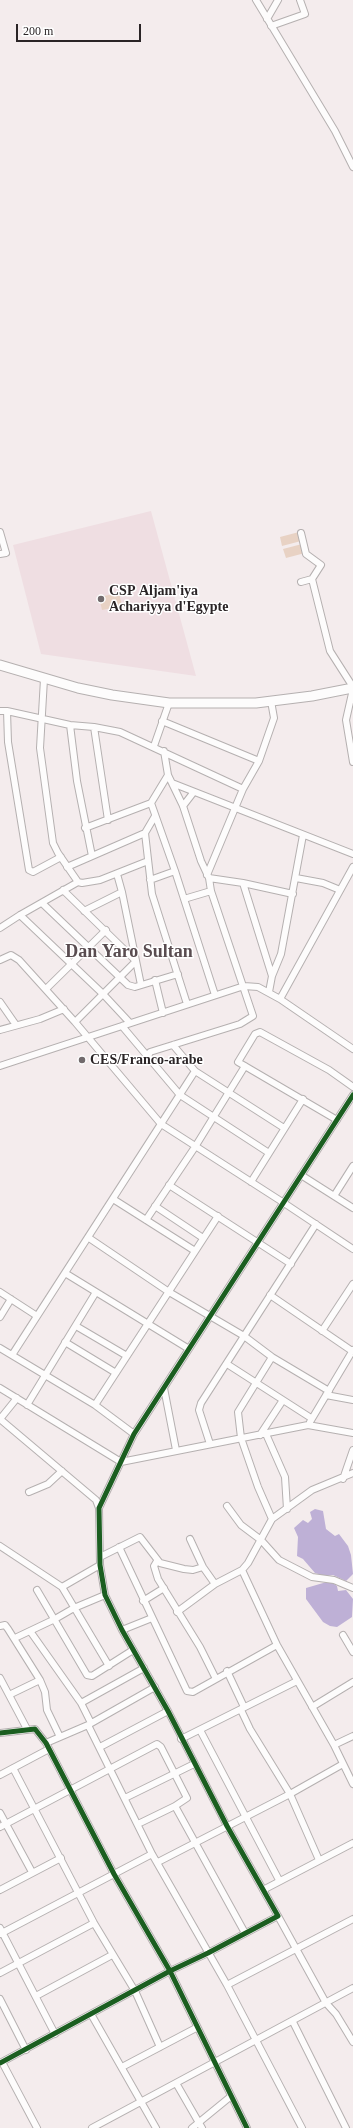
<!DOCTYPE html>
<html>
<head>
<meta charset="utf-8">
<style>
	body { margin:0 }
	#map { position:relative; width:353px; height:2128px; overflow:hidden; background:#f4eced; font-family:Georgia,serif }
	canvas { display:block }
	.scale { position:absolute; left:16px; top:24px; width:125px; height:18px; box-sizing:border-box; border:2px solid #2a2426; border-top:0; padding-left:5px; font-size:12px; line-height:14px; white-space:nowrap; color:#2a2426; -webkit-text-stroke:3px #fff; paint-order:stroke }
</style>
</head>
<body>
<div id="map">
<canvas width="353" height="2128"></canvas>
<div class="scale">200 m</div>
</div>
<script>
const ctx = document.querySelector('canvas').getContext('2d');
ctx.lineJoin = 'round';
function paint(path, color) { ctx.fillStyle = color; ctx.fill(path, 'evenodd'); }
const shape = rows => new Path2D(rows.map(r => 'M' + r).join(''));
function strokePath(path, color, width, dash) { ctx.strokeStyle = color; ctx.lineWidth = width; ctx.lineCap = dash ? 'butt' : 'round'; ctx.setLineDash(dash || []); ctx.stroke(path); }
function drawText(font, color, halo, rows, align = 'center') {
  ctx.font = font + ' Georgia,serif'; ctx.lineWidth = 3; ctx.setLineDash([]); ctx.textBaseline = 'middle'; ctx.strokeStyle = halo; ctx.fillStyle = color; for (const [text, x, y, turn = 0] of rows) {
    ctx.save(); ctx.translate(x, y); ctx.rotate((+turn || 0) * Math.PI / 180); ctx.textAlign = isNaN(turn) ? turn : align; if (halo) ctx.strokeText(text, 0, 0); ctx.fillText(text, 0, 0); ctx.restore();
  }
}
paint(shape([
	[151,511,196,676,41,654,13,545]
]), '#efdee2');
paint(shape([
	[299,532,301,541,282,546,280,537],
	[302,544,305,553,286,558,283,549],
	[119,593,122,606,102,610,99,597]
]), '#e8d2c4');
paint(shape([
	[315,1509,323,1511,326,1529,335,1536,339,1534,348,1546,351,1555,353,1574,346,1581,333,1575,325,1576,315,1573,303,1559,297,1556,298,1537,294,1528,303,1520,308,1523,312,1519,310,1512],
	[330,1581,337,1586,338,1591,346,1590,353,1599,352,1617,337,1627,330,1626,323,1622,306,1599,306,1588]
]), '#beb0d6');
const minor = shape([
	[256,0,335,131,353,167],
	[267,19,278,0],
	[271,26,305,14,300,0],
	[0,532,6,553,0,554],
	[301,533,306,554,321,565,312,579,330,651,353,687],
	[301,582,312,579],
	[44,679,40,748,53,843,58,853,78,882,82,883,100,880,148,861],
	[353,689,346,720,353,762],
	[0,711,7,711,70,725,94,727,120,732,243,789],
	[7,711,8,742,29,870,33,872,61,857],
	[162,721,259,761,243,789,207,875],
	[70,725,77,781,92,856],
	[94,727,108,820],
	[154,746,169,703],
	[259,761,274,718,271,701],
	[172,783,353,854],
	[151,803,175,871,215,995],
	[183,806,193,793],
	[85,828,151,803,168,775],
	[145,833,152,894,187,1004],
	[67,867,145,833,155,816],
	[353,867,280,999,353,1049],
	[117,874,122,892,141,985],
	[209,878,243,883,293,894],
	[296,878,323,883,340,890],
	[150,880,175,871],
	[243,883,272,976],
	[63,890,136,961],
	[184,899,211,891],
	[42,903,128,985,135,987,178,974],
	[84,911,122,892],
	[20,915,103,994,130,1023],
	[0,928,20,915,78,882],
	[0,960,11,955,19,960,75,1022,161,1124,284,1203,353,1249],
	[155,980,163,1013],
	[46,989,106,930],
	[269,992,272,976,281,954,303,835],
	[0,1002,16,1025],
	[75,1022,136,961],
	[122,1026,180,1095,269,1153],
	[0,1030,40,1019,64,1009],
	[173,1045,195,1071,284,1128],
	[148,1057,150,1052,240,1024,253,1016,211,891,209,878,201,861,183,806,168,775,164,751],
	[0,1066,244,986,258,987,280,999],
	[337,1120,238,1062,255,1034,260,1032,329,1070,353,1087],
	[301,1175,353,1208],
	[251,1182,303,1099],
	[169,1185,291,1264],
	[334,1196,353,1166],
	[113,1199,195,1251],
	[155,1206,203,1238],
	[146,1220,195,1147,245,1066],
	[89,1238,169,1292,244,1336,272,1357,329,1391],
	[65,1273,189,1349],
	[0,1292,37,1316],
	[270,1295,352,1351],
	[0,1317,11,1299],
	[76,1326,127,1356],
	[322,1331,353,1284],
	[65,1342,116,1373],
	[0,1348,95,1405,134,1434],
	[12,1355,195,1071],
	[272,1357,238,1412,241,1438,258,1487,272,1519,248,1563,242,1570,277,1645,334,1745,353,1784],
	[227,1364,311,1418],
	[0,1388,121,1462,308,1425,353,1433],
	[164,1388,176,1450],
	[326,1395,353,1400],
	[27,1405,96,1292],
	[95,1405,218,1216],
	[0,1419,96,1500,99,1508],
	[0,1419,17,1398],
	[310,1422,353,1350],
	[266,1434,285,1477,287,1509],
	[260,1435,283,1400],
	[210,1444,199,1410,201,1403,316,1224],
	[343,1479,353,1450],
	[29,1492,48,1484,62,1471],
	[227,1506,241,1525,261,1540,279,1560,312,1577,334,1580,353,1588],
	[272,1519,312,1490,353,1473],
	[190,1539,203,1567,215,1584],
	[0,1546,62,1587,109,1666],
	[119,1547,187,1691,193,1692,277,1645],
	[100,1557,140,1537,160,1563,184,1569,193,1570,203,1567],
	[157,1561,154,1566,158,1579,200,1647,216,1679],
	[62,1587,100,1565],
	[37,1590,87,1675,92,1676,133,1650],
	[143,1601,164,1588],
	[177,1612,215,1584,242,1570],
	[0,1626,5,1625,8,1629,40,1680,45,1692,47,1710,60,1737],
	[122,1630,152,1618],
	[30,1631,81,1703,91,1723],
	[343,1635,353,1652],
	[15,1638,55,1619,74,1608,105,1595],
	[227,1671,244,1707],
	[0,1678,27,1729],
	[155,1687,88,1725,152,1854,227,1985,302,2128],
	[9,1695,40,1680],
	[81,1703,144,1668],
	[312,1707,353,1682],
	[241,1710,250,1729,290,1794,319,1860],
	[200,1730,279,1880],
	[0,1733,35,1729,46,1743,114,1874,170,1971,247,2128],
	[181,1739,297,1681],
	[46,1743,88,1725],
	[334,1745,353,1736],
	[100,1747,168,1711],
	[13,1768,94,1923,135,1991,160,2047],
	[0,1775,49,1749],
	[125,1798,194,1764],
	[175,1806,245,1933],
	[0,1813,32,1872],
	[0,1827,157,1744,161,1747,187,1798,175,1806,138,1824],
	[158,1862,290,1794,343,1764],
	[0,1890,61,1858],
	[263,1890,353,1843],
	[278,1916,326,2003,336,2014,353,2042],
	[0,1928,55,2034],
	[0,1934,152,1854],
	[0,1973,94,1923],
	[227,1985,353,1919],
	[36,1996,112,1955],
	[0,1999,26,2050],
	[91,2014,156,2128],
	[293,2022,346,2128],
	[2,2062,37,2128],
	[0,2063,170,1971,208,1953,278,1916,227,1826,168,1711,122,1630,105,1595,100,1565,99,1508,134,1434,353,1095],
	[122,2067,196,2028],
	[176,2083,202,2128],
	[92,2128,353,1988],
	[192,2128,230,2097]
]);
const highway = shape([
	[0,665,78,688,112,695,169,703,256,703,312,696,353,688]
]);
strokePath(minor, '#b5b0b0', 8);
strokePath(highway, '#b5b0b0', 11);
strokePath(minor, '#fdfcfc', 6);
strokePath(highway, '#fdfcfc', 9);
strokePath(shape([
	[0,1733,35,1729,46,1743,114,1874,170,1971,247,2128],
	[0,2063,170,1971,208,1953,278,1916,227,1826,168,1711,122,1630,105,1595,100,1565,99,1508,134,1434,353,1095]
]), '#1b5e20', 5);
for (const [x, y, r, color] of [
	[101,599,4,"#716a6c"],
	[82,1060,4,"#716a6c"]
]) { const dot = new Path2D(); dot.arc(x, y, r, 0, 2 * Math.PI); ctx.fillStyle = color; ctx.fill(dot); strokePath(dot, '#fff', 1.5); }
drawText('bold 14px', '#2a2426', '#fff', [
	["CSP Aljam'iya",109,591],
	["Achariyya d'Egypte",109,607],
	["CES/Franco-arabe",90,1060]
], 'left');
drawText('bold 18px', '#594c50', '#fff', [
	["Dan Yaro Sultan",129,952]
]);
</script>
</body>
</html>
